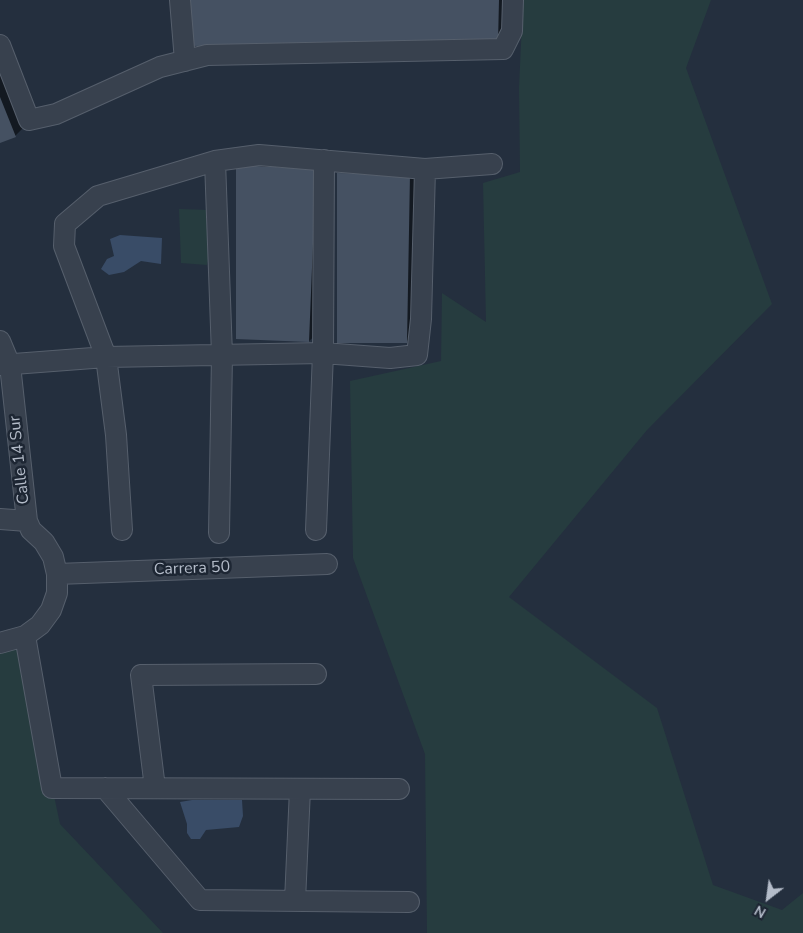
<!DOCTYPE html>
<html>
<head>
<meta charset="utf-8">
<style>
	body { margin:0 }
	#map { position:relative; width:803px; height:933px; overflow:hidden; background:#242f3e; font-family:"Nunito Sans",sans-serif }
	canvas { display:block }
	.north { position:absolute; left:743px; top:873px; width:50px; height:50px; -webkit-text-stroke:4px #1d2633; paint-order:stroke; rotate:210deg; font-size:14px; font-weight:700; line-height:20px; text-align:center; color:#b4bcc9 }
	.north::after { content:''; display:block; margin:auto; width:18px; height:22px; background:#b4bcc9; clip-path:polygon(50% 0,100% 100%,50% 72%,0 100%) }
</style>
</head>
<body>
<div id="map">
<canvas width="803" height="933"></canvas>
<div class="north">N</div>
</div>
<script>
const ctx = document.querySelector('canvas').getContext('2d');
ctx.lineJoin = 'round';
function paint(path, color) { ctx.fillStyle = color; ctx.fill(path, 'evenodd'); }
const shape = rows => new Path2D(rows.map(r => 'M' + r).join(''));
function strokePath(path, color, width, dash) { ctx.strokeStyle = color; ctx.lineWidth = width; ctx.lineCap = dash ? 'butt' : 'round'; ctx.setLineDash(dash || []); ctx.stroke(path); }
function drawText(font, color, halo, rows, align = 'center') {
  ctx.font = font + ' "Nunito Sans",sans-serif'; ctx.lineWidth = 5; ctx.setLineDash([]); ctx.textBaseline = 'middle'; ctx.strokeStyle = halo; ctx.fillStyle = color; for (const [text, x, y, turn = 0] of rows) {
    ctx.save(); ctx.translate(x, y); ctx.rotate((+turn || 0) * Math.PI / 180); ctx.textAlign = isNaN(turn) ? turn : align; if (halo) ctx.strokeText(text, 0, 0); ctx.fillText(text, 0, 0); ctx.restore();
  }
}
paint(shape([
	[523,0,711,0,686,68,772,304,647,430,509,597,657,708,713,885,782,910,803,893,803,933,427,933,425,754,353,558,350,381,441,361,442,293,486,322,483,183,520,172,519,88],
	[179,209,210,210,211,242,207,265,181,263],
	[22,644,60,824,163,933,0,933,0,645]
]), '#263c3f');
paint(shape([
	[120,235,162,238,161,264,141,261,124,272,109,275,101,269,107,259,114,256,110,239],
	[192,800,242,800,243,816,239,827,206,830,200,839,191,839,187,833,187,824,180,802]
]), '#394c67');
paint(shape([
	[191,0,505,0,504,35,497,41],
	[0,74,22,129,15,136,0,142],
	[322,162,316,335,309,341,238,166],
	[345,167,416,168,413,335,406,342,339,173]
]), '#0007');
paint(shape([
	[190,0,499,0,498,43,188,46],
	[0,97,16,137,0,143],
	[236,165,316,169,309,342,236,339],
	[337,173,410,174,407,343,337,343]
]), '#455162');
const minor = shape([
	[180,0,185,61],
	[0,45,29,120,56,114,160,67,207,55,503,49,512,31,513,0],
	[215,161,222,355,219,533],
	[0,341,10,365,27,521],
	[0,365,106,357,323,353,390,358,417,355,421,319,425,169],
	[0,519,27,521,31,530,44,542,53,557,57,574,57,593,51,610,40,625,25,636,0,643],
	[122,530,116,435,106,357,64,246,65,224,98,196,215,161,259,155,425,169,492,164],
	[316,530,323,353,324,160],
	[57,574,327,564],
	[25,636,52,788,399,789],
	[105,788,200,900,409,902],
	[155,788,141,675,316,674],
	[295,901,300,789]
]);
strokePath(minor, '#565f6c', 22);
strokePath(minor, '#38414e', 20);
drawText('16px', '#b4bcc9', '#1d2633', [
	["Calle 14 Sur",20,460,-96],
	["Carrera 50",192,569,-2]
]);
</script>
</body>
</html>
